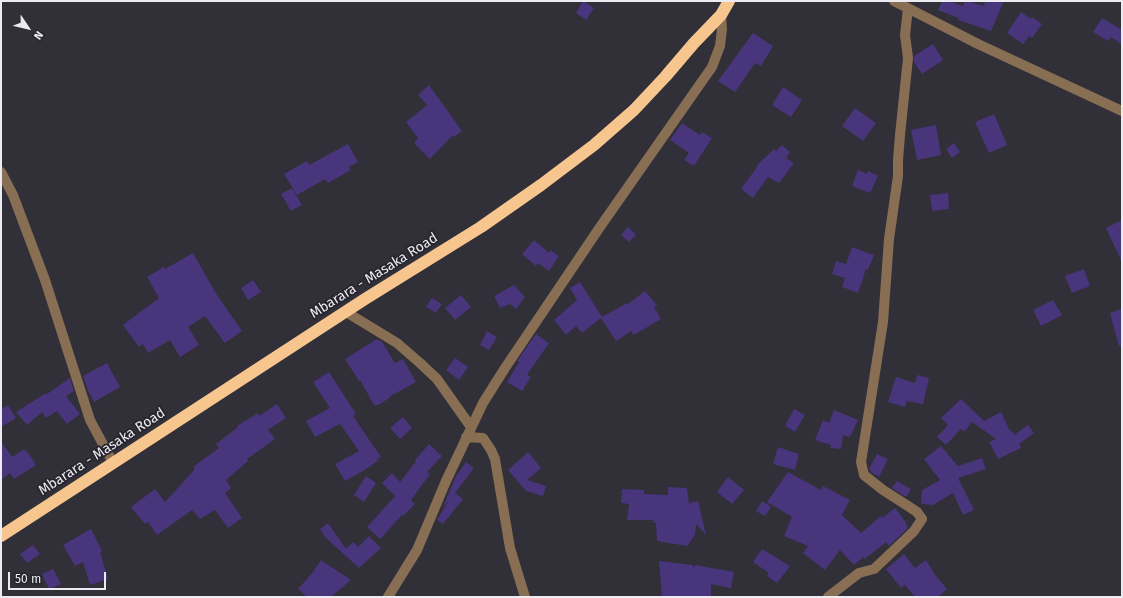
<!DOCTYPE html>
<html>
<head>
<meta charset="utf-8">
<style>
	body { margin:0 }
	#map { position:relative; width:1123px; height:598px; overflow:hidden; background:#312f38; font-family:"Fira Sans",sans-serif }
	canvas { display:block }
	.frame { position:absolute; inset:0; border:2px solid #ecebf1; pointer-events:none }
	.north { position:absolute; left:8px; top:8px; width:40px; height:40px; -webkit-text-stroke:3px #27252e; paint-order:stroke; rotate:125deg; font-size:11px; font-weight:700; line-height:16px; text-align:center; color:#ecebf1 }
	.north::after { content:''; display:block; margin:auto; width:14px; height:18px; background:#ecebf1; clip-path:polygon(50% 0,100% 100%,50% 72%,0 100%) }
	.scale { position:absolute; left:8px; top:572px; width:98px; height:18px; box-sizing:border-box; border:2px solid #ecebf1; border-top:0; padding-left:5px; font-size:12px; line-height:14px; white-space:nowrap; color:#ecebf1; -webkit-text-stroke:3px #27252e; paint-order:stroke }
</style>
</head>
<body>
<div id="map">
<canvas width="1123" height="598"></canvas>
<div class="frame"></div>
<div class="north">N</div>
<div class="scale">50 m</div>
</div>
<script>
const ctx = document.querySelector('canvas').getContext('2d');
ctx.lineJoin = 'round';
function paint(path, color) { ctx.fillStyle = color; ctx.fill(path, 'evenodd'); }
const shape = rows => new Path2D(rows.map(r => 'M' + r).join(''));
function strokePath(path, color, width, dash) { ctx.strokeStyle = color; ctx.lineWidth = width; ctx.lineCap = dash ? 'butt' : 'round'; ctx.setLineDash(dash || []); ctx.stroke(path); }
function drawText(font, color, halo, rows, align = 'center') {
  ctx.font = font + ' "Fira Sans",sans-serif'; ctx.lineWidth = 3.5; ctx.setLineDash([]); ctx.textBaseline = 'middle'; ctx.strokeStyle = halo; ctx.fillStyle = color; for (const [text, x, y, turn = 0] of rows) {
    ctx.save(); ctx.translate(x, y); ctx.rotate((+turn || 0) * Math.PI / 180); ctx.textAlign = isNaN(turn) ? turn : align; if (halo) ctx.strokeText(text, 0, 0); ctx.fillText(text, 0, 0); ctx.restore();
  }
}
paint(shape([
	[583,1,594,8,586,20,576,13],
	[942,1,949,1,963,6,965,1,968,1,983,6,986,1,1004,1,991,31,958,20,959,18,938,10],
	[1021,12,1031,19,1032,17,1042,24,1032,38,1029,36,1023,44,1007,33],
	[1102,18,1122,30,1122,45,1111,37,1108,41,1093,32],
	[753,33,773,46,761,66,755,63,735,92,718,81],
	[933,44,943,60,922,74,914,62,914,56],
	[429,85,462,131,454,137,453,135,430,159,414,143,418,138,406,122,427,105,418,95],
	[783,87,802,100,791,117,772,105],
	[855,108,876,123,863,141,842,126],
	[994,114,1007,145,989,153,975,122],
	[682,123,700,135,702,132,712,138,694,166,684,160,689,153,670,140],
	[936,125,941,155,917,160,911,130],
	[954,143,960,152,952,158,946,149],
	[348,144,358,162,349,167,351,170,328,183,325,179,297,195,284,174,307,161,309,165],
	[782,145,790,152,786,158,794,163,779,183,768,177,753,198,741,189,757,167,756,166,774,149,776,151],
	[858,170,867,174,868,171,878,176,870,193,852,186],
	[292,188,302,205,291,211,281,194],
	[948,193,949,209,932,211,930,195],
	[1122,220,1122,262,1106,228],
	[628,227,636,235,629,242,621,235],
	[534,240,549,253,550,250,559,256,549,271,538,263,536,266,522,254],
	[852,247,874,255,868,270,866,269,858,293,842,287,845,278,832,274,836,261,846,264],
	[193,253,215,292,242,331,225,343,205,316,188,327,199,345,180,357,170,340,148,353,143,344,139,347,123,325,159,298,147,277,164,267,165,269],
	[1084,269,1090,286,1072,293,1065,276],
	[253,280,261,292,248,300,241,288],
	[580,282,602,317,627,303,628,304,645,291,657,305,654,307,661,319,634,335,631,331,616,341,601,318,582,333,576,326,566,335,554,320,577,300,570,288],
	[514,285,525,297,516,309,510,304,500,308,494,296],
	[461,295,471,307,455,320,445,308],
	[432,298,442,304,436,313,426,307],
	[1053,300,1062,315,1041,326,1033,310],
	[1122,309,1122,346,1119,346,1110,313],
	[487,331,497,337,489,350,480,345],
	[536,334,549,343,527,375,531,377,522,391,507,382,519,362,517,361],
	[377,339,382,342,395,363,403,359,416,382,389,397,390,398,378,405,374,405,360,380,359,381,345,359],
	[455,358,468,367,459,380,446,370],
	[107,363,120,387,94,402,87,388,83,376],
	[329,372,356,414,353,416,381,457,377,459,379,460,363,471,345,481,335,464,359,451,340,424,315,437,306,421,330,408,313,382],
	[917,375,929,378,923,404,907,401,905,407,888,402,896,377,915,383],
	[70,378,74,391,66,396,80,414,67,424,57,411,46,418,42,412,27,425,16,412,46,393,47,394],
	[961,399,984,421,1001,412,1010,431,1012,431,1014,435,1028,425,1034,433,1019,444,1021,448,998,459,989,442,996,439,972,422,964,432,961,429,946,445,937,437,948,425,941,418],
	[277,404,286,418,268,430,275,439,247,459,248,461,226,480,231,488,225,493,242,518,228,528,215,510,200,519,192,510,157,535,148,522,145,524,131,507,155,489,165,502,195,469,193,467,219,448,216,444,238,427,237,426,258,413,259,416],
	[8,405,16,418,1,427,1,409],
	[794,409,805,415,795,432,785,426],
	[834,410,858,420,850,437,843,435,841,449,830,448,831,445,815,440,823,420,829,423],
	[403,417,412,428,400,439,390,428],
	[1,441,12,457,24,449,26,452,27,451,36,465,14,479,10,473,1,480],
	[429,444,442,456,427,472,430,474,411,500,415,504,403,516,402,515,380,539,367,527,395,496,382,483,392,473,400,482,416,461,415,460],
	[941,446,958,466,982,458,986,469,958,478,974,510,963,515,953,493,933,505,921,504,922,490,940,480,924,459],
	[778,447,799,454,795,470,773,464],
	[528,452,541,468,527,480,546,486,543,496,526,491,508,470],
	[877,454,888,459,879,477,872,473,869,469],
	[466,462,474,468,455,493,463,499,443,524,437,520,450,499,442,509,456,476],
	[788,472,821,490,823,486,850,500,842,515,861,533,881,516,882,518,895,508,907,524,906,525,908,528,889,546,886,542,865,559,863,557,854,565,840,550,825,570,803,553,808,546,784,536,792,517,767,502],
	[366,476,376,483,364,502,354,495],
	[728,477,744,490,732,504,717,492],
	[897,481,911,489,906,497,892,488],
	[668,487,687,488,689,503,698,501,706,535,696,524,695,535,687,546,657,541,656,523,653,523,654,520,627,520,629,504,621,503,622,489,644,490,644,494,668,495],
	[762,501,771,507,765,516,756,511],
	[328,523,346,549,353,542,358,547,369,536,381,548,359,568,325,537,320,529],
	[91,529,102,551,100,552,108,579,90,585,83,562,75,566,63,545],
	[33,545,40,554,27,563,20,554],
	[762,549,790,566,777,583,767,576,769,573,753,562],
	[904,554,915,568,926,560,936,576,947,589,938,597,915,597,905,585,901,588,886,569],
	[321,560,351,580,331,597,307,597,298,589,313,572],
	[659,561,693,565,693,568,696,565,734,572,731,588,711,584,711,597,662,597],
	[53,569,61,584,49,589,42,574]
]), '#49357b');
strokePath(shape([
	[894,1,978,44,1122,111],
	[1,172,13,195,45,280,90,420,113,463],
	[346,312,397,343,420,363,437,379,471,427],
	[466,437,483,438,491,450,495,459,510,548,525,597],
	[388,597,417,550,446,481,483,403,505,368,600,227,712,67,720,46,722,29,721,15],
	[828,597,859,573,874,569,914,531,922,519,917,512,908,506,883,490,864,475,861,462,883,322,889,239,898,176,898,160,900,135,908,58,905,35,908,8]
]), '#886e53', 10);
strokePath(shape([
	[1,536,365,299,481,227,541,185,594,145,634,110,665,77,694,43,721,15,729,1]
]), '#f7c58e', 12);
drawText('14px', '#ecebf1', '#27252e', [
	["Mbarara - Masaka Road",374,276,-32],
	["Mbarara - Masaka Road",102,452,-33]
]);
</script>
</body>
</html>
